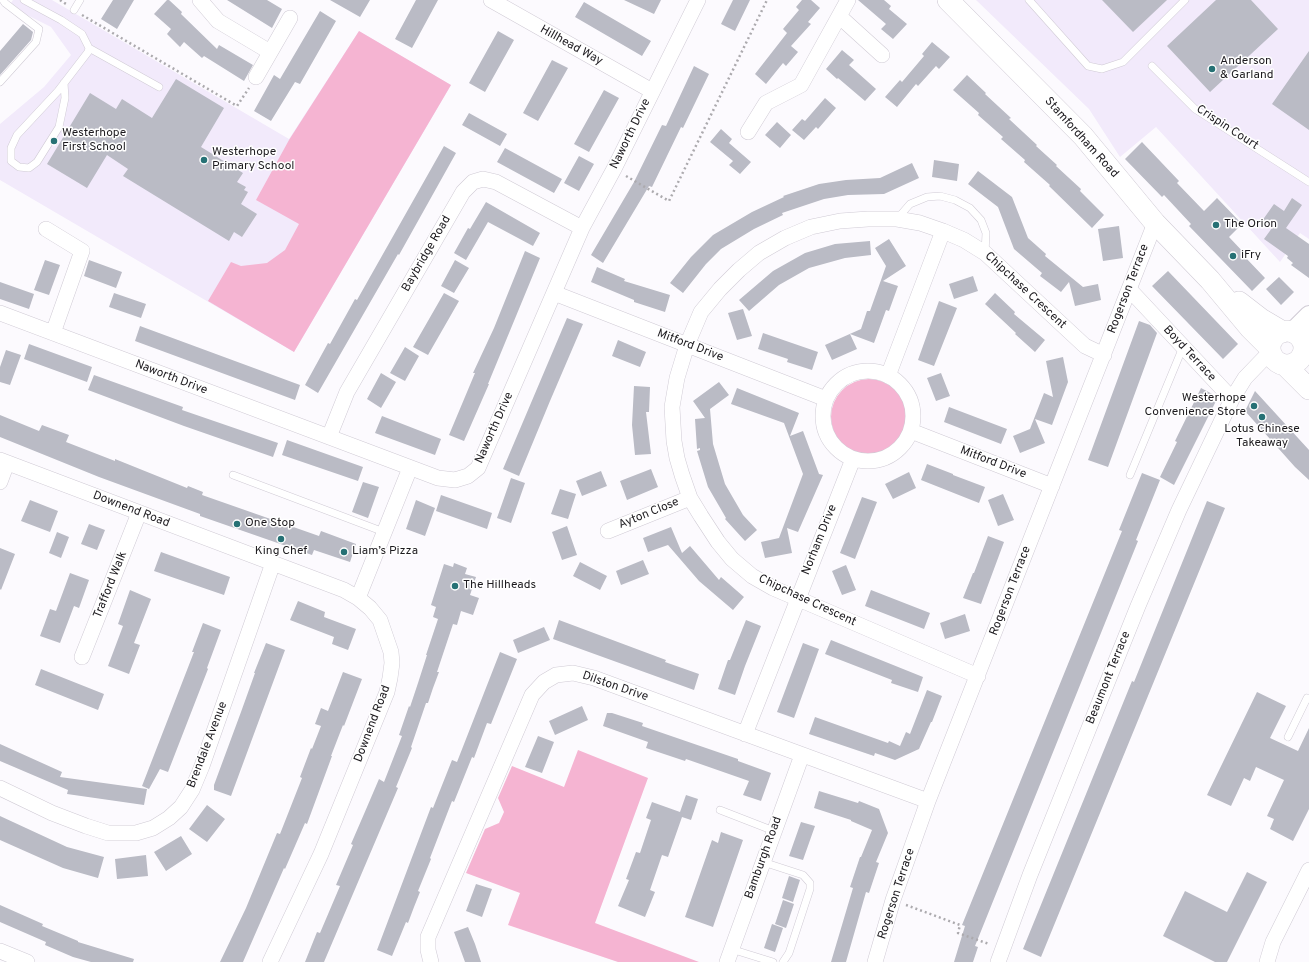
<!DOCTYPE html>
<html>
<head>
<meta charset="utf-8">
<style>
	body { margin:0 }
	canvas { display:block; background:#fcfafe }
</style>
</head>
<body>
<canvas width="1309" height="962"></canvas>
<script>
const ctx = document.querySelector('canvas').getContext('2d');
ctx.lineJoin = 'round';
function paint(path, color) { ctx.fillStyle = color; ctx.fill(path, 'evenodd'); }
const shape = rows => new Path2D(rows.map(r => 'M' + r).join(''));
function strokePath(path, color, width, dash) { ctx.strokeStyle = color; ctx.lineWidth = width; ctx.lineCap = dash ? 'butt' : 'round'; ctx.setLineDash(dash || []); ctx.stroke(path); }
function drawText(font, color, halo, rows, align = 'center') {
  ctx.font = font + ' Overpass,sans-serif'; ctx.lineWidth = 3; ctx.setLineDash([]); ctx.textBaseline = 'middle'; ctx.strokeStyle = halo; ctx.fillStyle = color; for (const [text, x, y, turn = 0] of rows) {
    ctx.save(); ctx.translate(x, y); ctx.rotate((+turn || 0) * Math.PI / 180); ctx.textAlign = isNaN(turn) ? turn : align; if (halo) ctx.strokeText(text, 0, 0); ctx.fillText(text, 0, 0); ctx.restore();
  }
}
paint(shape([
	[13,0,52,0,289,139,359,31,451,85,294,352,0,180,0,124,44,87,71,55,51,27,9,6],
	[976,0,1309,0,1309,239,1300,233,1280,262,1156,127,1120,157,1089,109]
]), '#f2eafb');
paint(shape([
	[359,31,451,85,294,352,208,301,231,262,241,266,267,263,285,250,299,224,256,200,289,140],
	'831 417a38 38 0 1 1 76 0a38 38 0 1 1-76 0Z',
	[578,750,648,778,595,923,699,962,618,962,508,925,520,893,466,873,485,829,499,823,504,812,498,798,512,766,564,787]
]), '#f5b4d2');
paint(shape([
	[113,0,134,0,117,29,101,19],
	[167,0,169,0,182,12,181,14,217,49,219,45,253,65,244,81,204,56,202,58,184,42,180,47,167,34,171,29,154,14],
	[227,0,267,0,282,9,272,28],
	[330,0,370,0,360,17],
	[416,0,438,0,412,48,395,39],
	[624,0,661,0,654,14],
	[733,0,750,0,735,31,721,24],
	[802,0,811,0,820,8,808,22,811,24,791,46,798,52,786,66,783,63,766,84,755,74,787,33,783,29,799,10,796,7],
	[858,0,884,0,891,6,889,9,907,24,893,39,881,29,886,24],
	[1102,0,1167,0,1133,32],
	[1216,0,1251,0,1278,29,1210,92,1167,46],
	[584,2,651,41,642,56,575,17],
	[320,11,336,21,300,84,295,82,271,121,254,111,274,75,280,79],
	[23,24,33,32,31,40,0,75,0,51],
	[498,31,514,40,485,92,469,83],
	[932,42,950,57,939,69,936,66,918,86,916,84,897,107,885,97,900,80,902,82,924,56,922,54],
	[842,50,854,60,849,65,876,89,865,101,838,78,837,79,826,69],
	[1309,51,1309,130,1272,104],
	[552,60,568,68,538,121,523,113],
	[694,66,709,74,683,128,681,127,652,187,649,186,603,263,591,255,634,182,662,125,666,126],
	[967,75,986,93,985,94,1011,118,1009,119,1037,145,1036,146,1057,165,1056,166,1081,189,1080,191,1104,215,1092,228,1049,186,1050,185,1024,162,1025,160,1001,139,1003,137,978,115,979,113,953,90],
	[176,79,224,108,201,147,243,173,237,182,246,187,244,190,248,192,241,204,257,214,242,237,234,232,229,241,123,176,128,169,107,155,87,188,47,164,90,93,116,109,122,99,152,118],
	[604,90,619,98,589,152,574,144],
	[825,98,836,108,818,129,816,127,804,140,792,130,802,119,805,121],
	[469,113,507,134,500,146,462,125],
	[777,122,791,135,780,148,765,135],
	[721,129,732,139,729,143,751,162,740,174,729,165,733,161,710,142],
	[1142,142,1179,181,1177,183,1204,211,1217,198,1242,224,1229,237,1246,255,1245,257,1265,278,1252,291,1189,226,1191,224,1164,195,1162,197,1125,159],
	[444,146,456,153,399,255,398,254,318,393,305,385,328,343,330,344,355,299,357,300],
	[505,148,562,179,554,193,497,162],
	[579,156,594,164,579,191,564,183],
	[934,160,959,164,957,181,932,177],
	[912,163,919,178,884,194,848,195,824,199,782,213,783,215,754,229,721,249,706,264,683,293,670,283,691,257,713,235,752,212,784,197,783,196,819,184,846,180,880,178],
	[978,171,1012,197,1028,238,1046,254,1045,256,1083,287,1098,284,1101,300,1075,306,1069,282,1061,292,1040,276,1042,273,1014,249,998,207,968,184],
	[1292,198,1302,205,1286,228,1309,244,1309,278,1291,265,1293,263,1287,258,1288,256,1264,239,1272,228,1262,221,1274,204,1284,211],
	[486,202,540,233,533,246,488,222,466,260,454,253,468,228,470,229],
	[1119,226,1123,258,1103,261,1098,229],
	[889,239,906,266,883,281,898,286,889,311,886,310,874,343,850,334,857,349,832,360,825,345,861,329,867,311,870,311,886,266,875,248],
	[870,241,871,255,845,258,809,268,779,285,749,311,739,300,773,271,805,253,835,244],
	[525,251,540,258,488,384,489,384,464,441,449,435,475,373,473,373,494,328],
	[45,260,60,265,49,295,34,290],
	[89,260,122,272,116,288,84,276],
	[455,260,469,268,454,293,441,286],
	[597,267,625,279,624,281,670,295,665,312,634,302,634,300,591,282],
	[1168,271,1238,344,1223,359,1152,286],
	[973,276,978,291,954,299,949,284],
	[1279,277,1294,292,1281,305,1266,289],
	[0,282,34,294,29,309,0,299],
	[114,293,146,304,141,318,109,307],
	[444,293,459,301,428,355,413,347],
	[995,293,1015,312,1014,314,1045,340,1035,352,1015,334,1016,333,985,304],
	[939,301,957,308,934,366,918,360],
	[743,309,752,336,737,340,728,313],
	[567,318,583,324,550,401,519,476,503,469],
	[1139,321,1150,325,1157,333,1108,467,1088,460],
	[140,326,300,385,295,400,135,341],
	[763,333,818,352,812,370,787,362,788,359,758,349],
	[618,340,646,352,640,367,612,356],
	[29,344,92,367,87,382,24,359],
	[405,347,419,356,405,381,390,373],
	[6,350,21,355,10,385,0,382,0,367],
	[1063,357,1068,382,1052,425,1035,419,1045,443,1020,453,1013,436,1030,429,1044,393,1053,397,1046,361],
	[381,373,396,382,381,408,367,399],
	[941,373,950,396,936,401,927,378],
	[94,375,183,407,182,410,278,443,273,457,184,426,88,390],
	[719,382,729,395,710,409,713,444,725,484,743,515,757,530,745,541,725,519,726,518,708,487,697,451,700,450,700,448,697,449,695,419,705,418,693,401],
	[634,386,650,387,649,412,646,412,651,454,635,455,632,425],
	[737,388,799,413,790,436,803,431,819,474,823,475,798,532,787,528,792,553,765,558,761,542,779,538,803,474,784,423,731,404],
	[1201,388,1218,397,1174,485,1160,477,1177,442,1175,441],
	[1255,391,1309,450,1309,480,1295,467,1245,411],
	[949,407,1007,429,1001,444,944,422],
	[0,415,39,431,42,425,69,435,66,442,115,461,115,459,187,488,188,486,203,492,202,495,319,536,321,531,356,544,350,562,314,550,312,555,200,516,200,514,99,477,0,437],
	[382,416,441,439,435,455,375,433],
	[287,440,363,467,358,481,282,455],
	[927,464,953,474,953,475,985,487,979,503,921,480],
	[651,469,658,487,627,500,620,481],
	[601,471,607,486,582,496,576,481],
	[909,472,916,488,893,499,885,484],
	[1142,473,1160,480,1136,540,1138,541,975,946,978,947,973,962,954,962,965,926,962,925,1122,531,1119,530],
	[511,478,525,483,511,523,497,518],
	[363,482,379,487,368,518,352,512],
	[560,489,576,494,568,519,551,514],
	[1003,494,1014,520,998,526,988,500],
	[441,495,492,513,487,529,436,511],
	[862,497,877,502,855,559,840,553],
	[30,500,58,511,50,532,21,521],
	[416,500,435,508,425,536,406,529],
	[1207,501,1225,508,1041,957,1023,949,1132,681,1134,682],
	[89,524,105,530,97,550,81,544],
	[567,526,577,555,562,560,552,532],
	[671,527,682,553,690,546,719,580,721,577,744,597,733,610,699,581,668,545,648,552,643,538],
	[57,532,69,537,61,558,49,553],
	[988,536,1004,542,981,604,963,598,973,573,974,573],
	[0,548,15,554,1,590,0,589],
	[161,552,230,577,224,595,154,571],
	[643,560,649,574,621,585,616,571],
	[580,562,607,576,600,590,573,576],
	[454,563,467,568,465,574,476,577,470,595,479,598,473,615,461,611,457,625,453,624,437,672,439,672,433,688,428,703,426,703,411,747,412,748,396,787,398,788,324,962,305,962,317,932,320,933,340,886,336,885,353,845,351,844,364,814,379,779,384,782,402,736,399,735,409,706,410,707,418,683,427,655,426,655,438,619,433,617,436,607,431,605,444,564,453,567],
	[846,565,856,590,842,595,832,571],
	[70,573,89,580,79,608,74,606,60,643,40,636,50,609,56,611],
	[130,590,151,599,134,643,140,645,129,674,108,666,123,626,118,624],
	[871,590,930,613,924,629,865,606],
	[298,601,325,612,324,617,356,629,348,650,332,644,334,637,290,620],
	[965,614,970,631,945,639,940,623],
	[559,620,666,660,665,662,699,674,694,690,553,639],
	[746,620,761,626,745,666,735,695,718,689,728,660,730,660],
	[203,623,221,630,207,668,208,669,168,772,160,769,149,789,142,786,194,652,192,652],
	[544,627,550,640,518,653,513,640],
	[831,640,923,677,918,692,891,683,892,680,825,654],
	[266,643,285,650,231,796,214,790,214,785,241,712,255,673,254,673],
	[803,643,819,649,794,718,777,712],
	[500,652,517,659,491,724,487,723,474,758,472,757,454,802,452,801,430,858,431,859,418,891,420,892,414,907,408,923,406,922,392,956,377,950,431,807,433,808,452,760,457,762],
	[41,669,104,694,98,710,35,685],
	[343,672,362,679,344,726,343,725,331,756,332,756,307,824,305,823,285,869,284,868,243,962,220,962,246,908,277,833,280,834,302,778,300,777,311,748,312,749,321,726,315,724,321,708,328,711],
	[927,690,942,696,932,722,931,722,919,749,895,760,875,753,874,756,809,734,815,717,888,743,889,741,900,746,906,732,910,734],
	[1257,692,1286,706,1270,738,1298,751,1309,728,1309,809,1293,841,1270,829,1274,819,1267,816,1284,780,1256,767,1250,781,1244,778,1231,806,1207,795],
	[582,706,588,720,555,735,549,721],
	[607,713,612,713,643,723,642,726,738,759,738,761,771,773,761,801,743,795,749,781,686,759,685,761,646,748,648,742,603,726],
	[538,736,554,742,542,773,525,767],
	[0,744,62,772,60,777,147,789,144,805,67,794,68,790,0,761],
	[819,791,858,803,859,801,879,809,888,833,876,862,879,863,869,893,866,892,846,962,831,962,853,888,850,887,860,857,861,857,872,830,851,821,851,820,814,808],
	[686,795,698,799,691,820,682,817,668,857,662,855,650,890,655,892,645,917,618,906,629,880,626,879,636,852,640,853,651,820,646,818,652,802,680,812],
	[207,805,225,819,207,842,189,829],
	[0,816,67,847,104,857,98,878,63,868,0,840],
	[801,822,815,826,803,860,789,856],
	[721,832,743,840,713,927,685,917,712,840,718,843],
	[181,836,192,854,166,871,154,852],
	[146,855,148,876,117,879,115,859],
	[1247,872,1267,882,1227,962,1215,962,1163,936,1185,891,1227,912],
	[789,876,800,880,793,902,782,898],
	[476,884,492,889,482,917,466,911],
	[783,900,794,904,786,928,775,924],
	[0,905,43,924,42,926,78,941,78,942,134,959,133,962,91,962,73,957,45,945,46,942,0,922],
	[772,924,783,928,775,952,764,948],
	[468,927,475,944,481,962,465,962,454,932]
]), '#babbc5');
const service = shape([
	[24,0,61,20,82,34,89,48,88,52,58,91,17,135,11,148,11,161,19,167,29,168,37,162,59,127,65,98,64,83],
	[1029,0,1088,66,1102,69,1123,62,1185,0],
	[74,10,80,0],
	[89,48,159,87],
	[1152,66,1195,109,1309,182],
	[0,82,36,42,39,29,5,3,3,0],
	[897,219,910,204,927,197,940,196,955,200,970,208,981,220,986,233,985,253],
	[233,475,384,532],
	[1130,475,1183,347],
	[1288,737,1307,698,1309,699],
	[720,810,774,831],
	[763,862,803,875,810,883,810,889,789,953,783,962],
	[731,949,773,962]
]);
const minor = shape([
	[200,0,218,21,270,52],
	[491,0,652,91],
	[839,16,882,55],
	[256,77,290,18],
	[748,132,766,103,801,85,848,0],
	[46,229,82,251,53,333],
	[1129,289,1232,399],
	[554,293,826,399],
	[0,313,438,478,455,480,468,476,478,468,582,228,614,169,698,0],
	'823 416a45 45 0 1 1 90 0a45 45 0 1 1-90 0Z',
	[888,376,943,231],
	[911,431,1052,486],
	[329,437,347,392,463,192,473,182,483,179,496,182,582,228],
	[0,460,344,590,358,598,370,608,380,620,391,652,392,663,390,678,387,692,321,854,270,962],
	[0,482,7,463],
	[608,531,690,498],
	[358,598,410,468],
	[82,657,139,513],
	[978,676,773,588,752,576,732,559,718,542,701,516,690,498,682,475,677,458,674,441,672,407,677,378,687,345,701,312,720,289,739,270,759,253,785,238,811,227,840,221,868,219,897,219,920,223,943,231,964,240,985,253,1085,346,1104,355],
	[745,734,853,459],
	[0,788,52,813,86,826,108,833,136,833,153,828,169,818,181,807,192,790,202,766,273,563],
	[0,951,27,962],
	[431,962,428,950,428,937,532,695,544,682,556,675,573,673,594,678,928,801],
	[727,962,802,755],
	[875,962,893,900,928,801,1155,223],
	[998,962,1030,875,1138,606,1179,510,1232,399,1245,378,1270,352],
	[1267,962,1273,942,1309,870]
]);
const tertiary = shape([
	[1291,331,1296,328,1309,315],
	[1302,341,1309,333]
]);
const secondary = shape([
	[948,0,1083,136,1155,223,1210,280,1250,328,1269,347],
	[1239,302,1261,319,1283,332],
	'1270 348a17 17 0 1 1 34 0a17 17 0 1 1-34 0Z',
	[1285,365,1309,389]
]);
strokePath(service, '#d0cbd5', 8);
strokePath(minor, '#d0cbd5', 16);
strokePath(tertiary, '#d0cbd5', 20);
strokePath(secondary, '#d0cbd5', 22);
strokePath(shape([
	[60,0,66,4],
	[82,15,237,106,249,88],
	[626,176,669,201,767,0],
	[906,905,960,925,958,933,989,944]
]), '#acaaae', 2.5, [2, 3]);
strokePath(service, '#fff', 7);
strokePath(minor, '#fff', 15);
strokePath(tertiary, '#fff', 18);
strokePath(secondary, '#fff', 21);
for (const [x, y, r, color] of [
	[1212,69,4,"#267175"],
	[54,141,4,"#267175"],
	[204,160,4,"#267175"],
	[1216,225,4,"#267175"],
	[1233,256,4,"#267175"],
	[1254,406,4,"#267175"],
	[1262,417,4,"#267175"],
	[237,524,4,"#267175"],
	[281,539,4,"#267175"],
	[344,552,4,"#267175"],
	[455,586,4,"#267175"]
]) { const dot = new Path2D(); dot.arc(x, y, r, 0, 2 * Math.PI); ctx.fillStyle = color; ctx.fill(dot); strokePath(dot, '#fff', 1.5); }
drawText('12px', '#1d1b1f', '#fff', [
	["Hillhead Way",571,46,29],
	["Crispin Court",1227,128,33],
	["Naworth Drive",631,134,-64],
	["Stamfordham Road",1081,138,48],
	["Baybridge Road",427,254,-60],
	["Rogerson Terrace",1129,289,-69],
	["Chipchase Crescent",1025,291,43],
	["Mitford Drive",690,346,21],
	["Boyd Terrace",1189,354,47],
	["Naworth Drive",171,378,21],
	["Naworth Drive",495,428,-66],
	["Mitford Drive",993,463,21],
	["Downend Road",131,510,21],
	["Ayton Close",649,514,-22],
	["Norham Drive",820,540,-68],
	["Trafford Walk",111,585,-68],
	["Rogerson Terrace",1011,591,-69],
	["Chipchase Crescent",807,601,25],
	["Beaumont Terrace",1109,678,-68],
	["Dilston Drive",615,687,19],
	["Downend Road",373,724,-69],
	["Brendale Avenue",208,745,-69],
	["Bamburgh Road",764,858,-70],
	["Rogerson Terrace",897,894,-72]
]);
drawText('12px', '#1d1b1f', '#fff', [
	["Anderson",1220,62],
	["& Garland",1220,76],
	["Westerhope",62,134],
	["First School",62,148],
	["Westerhope",212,153],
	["Primary School",212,167],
	["The Orion",1224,225],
	["iFry",1241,256],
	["Westerhope",1246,399,"right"],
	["Convenience Store",1246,413,"right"],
	["Lotus Chinese",1262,430,"center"],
	["Takeaway",1262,444,"center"],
	["One Stop",245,524],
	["King Chef",281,552,"center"],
	["Liam’s Pizza",352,552],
	["The Hillheads",463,586]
], 'left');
</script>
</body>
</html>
